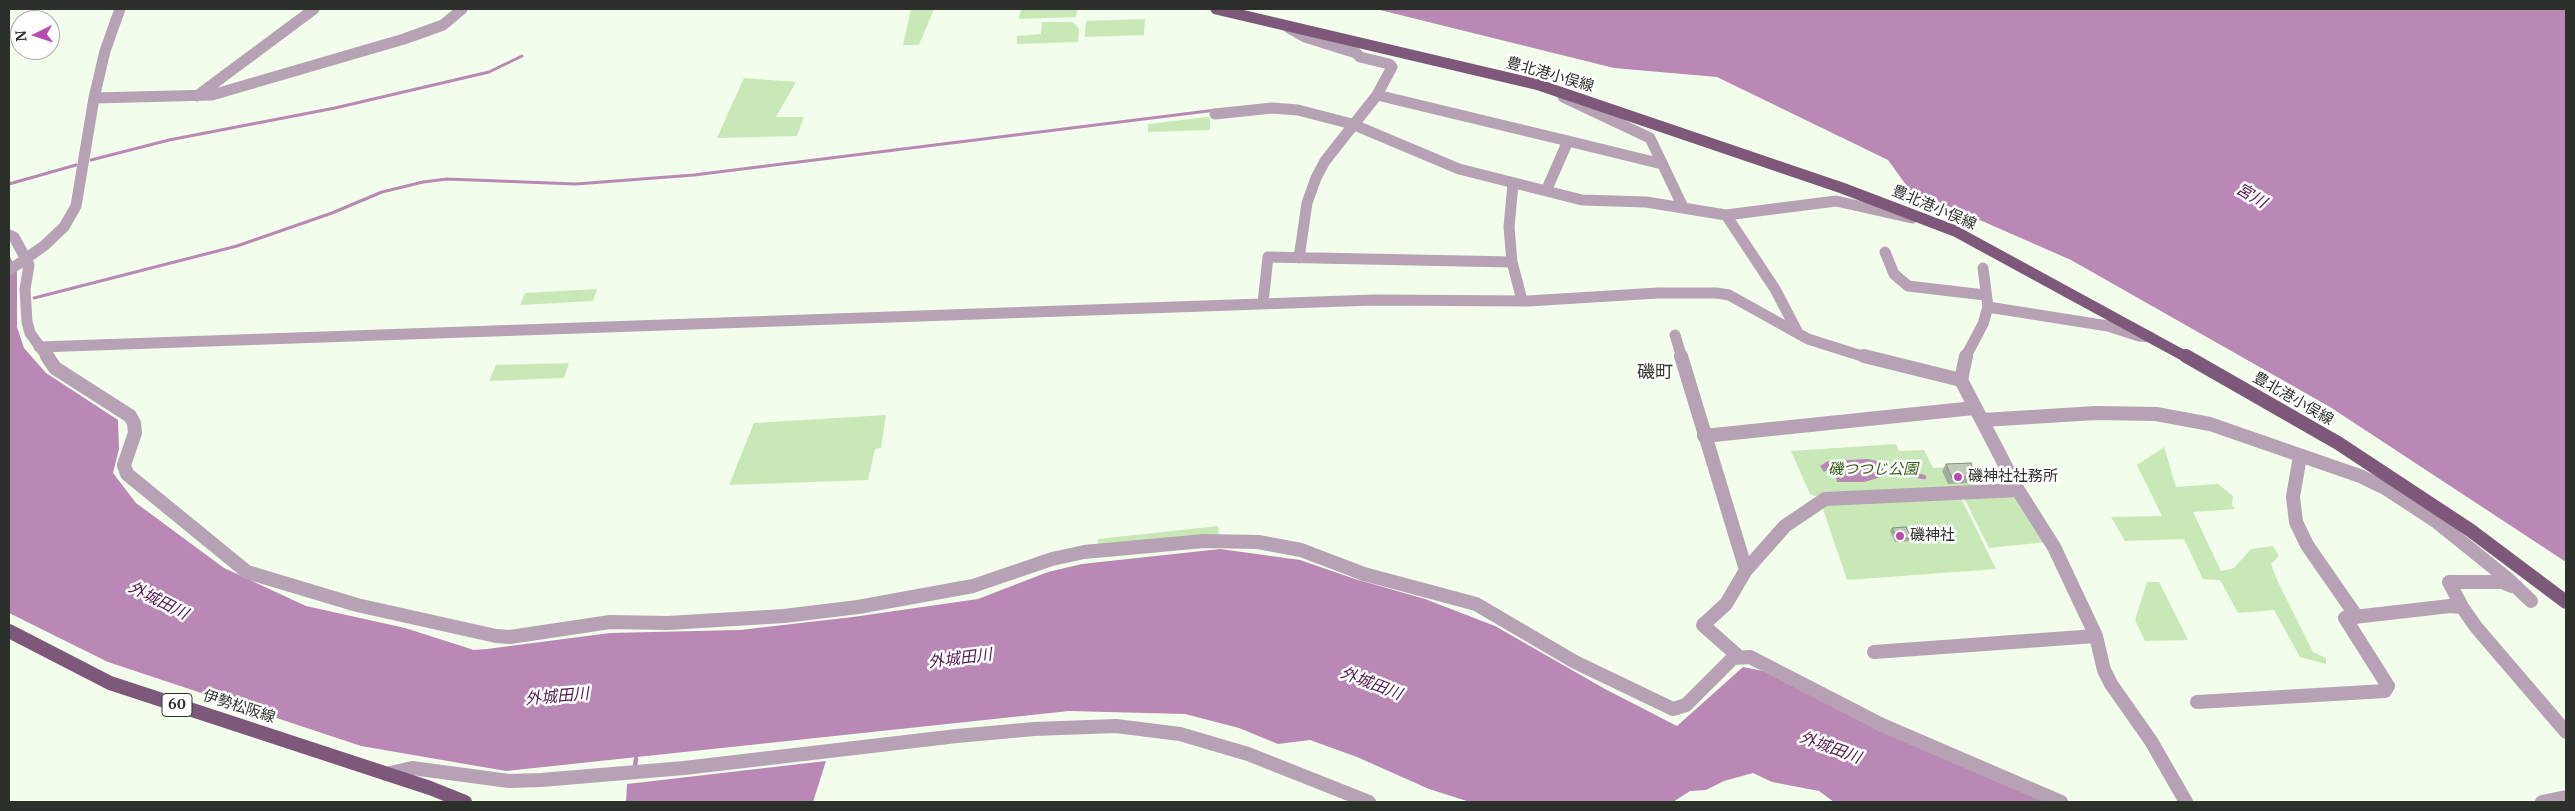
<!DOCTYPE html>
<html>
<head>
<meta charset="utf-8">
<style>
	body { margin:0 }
	#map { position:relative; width:2575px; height:811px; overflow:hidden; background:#f2fdeb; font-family:Merriweather,serif }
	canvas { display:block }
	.frame { position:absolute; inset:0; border:10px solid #2c302a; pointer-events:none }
	.north { position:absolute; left:10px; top:10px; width:50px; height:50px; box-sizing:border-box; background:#fff; border:1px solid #abacaa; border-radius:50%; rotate:266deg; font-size:14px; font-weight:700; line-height:20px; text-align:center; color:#2c302a }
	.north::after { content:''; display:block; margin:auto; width:18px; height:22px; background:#b54cae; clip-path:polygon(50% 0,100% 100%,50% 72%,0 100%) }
</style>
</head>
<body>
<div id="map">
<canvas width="2575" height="811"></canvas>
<div class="frame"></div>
<div class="north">N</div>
</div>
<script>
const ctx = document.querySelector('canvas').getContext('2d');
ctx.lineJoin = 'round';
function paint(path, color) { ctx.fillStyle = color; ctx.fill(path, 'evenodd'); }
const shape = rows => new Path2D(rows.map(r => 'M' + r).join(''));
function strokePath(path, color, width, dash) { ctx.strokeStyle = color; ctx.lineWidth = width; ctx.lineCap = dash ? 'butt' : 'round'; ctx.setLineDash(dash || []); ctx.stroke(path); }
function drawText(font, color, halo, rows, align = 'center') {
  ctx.font = font + ' Merriweather,"Noto Sans JP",serif'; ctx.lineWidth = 5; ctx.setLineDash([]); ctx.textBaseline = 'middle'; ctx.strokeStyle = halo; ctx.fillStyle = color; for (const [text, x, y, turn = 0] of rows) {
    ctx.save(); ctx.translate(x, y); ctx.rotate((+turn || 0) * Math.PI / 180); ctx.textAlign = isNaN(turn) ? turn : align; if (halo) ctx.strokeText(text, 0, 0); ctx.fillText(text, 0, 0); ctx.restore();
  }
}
paint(shape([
	[911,9,934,9,919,45,903,45],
	[1021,9,1077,9,1076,17,1019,19],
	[1145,19,1144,35,1085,37,1086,21],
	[1042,22,1073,22,1079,29,1078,42,1017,44,1017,36,1041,34],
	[744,78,796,82,776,117,804,117,797,136,717,138],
	[1208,117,1210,118,1210,130,1148,132,1148,124],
	[597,289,593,301,520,305,525,293],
	[569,363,564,378,489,381,496,365],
	[886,415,881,448,875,449,868,480,729,485,754,423],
	[1896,444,1899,451,1924,450,1933,468,1968,466,1978,488,1814,496,1810,494,1791,451],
	[2164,447,2176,487,2218,484,2233,496,2232,505,2235,509,2193,512,2221,571,2234,568,2251,549,2273,546,2279,556,2271,564,2278,582,2313,652,2326,658,2326,664,2300,657,2274,610,2238,613,2220,580,2203,579,2184,539,2125,541,2111,517,2162,516,2137,465],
	[2012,493,2047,542,1989,548,1963,496],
	[1960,496,1996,569,1847,580,1823,509,1829,503],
	[1218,526,1219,534,1098,545,1098,539],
	[2147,582,2159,582,2188,640,2145,641,2135,620]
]), '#c8e8b7');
paint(shape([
	[1376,9,2566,9,2566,562,2330,407,2071,260,1909,189,1888,160,1717,77,1614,68],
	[9,255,17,270,17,327,24,348,46,373,118,420,119,449,113,473,136,503,224,568,306,606,405,628,474,650,487,649,610,633,740,630,853,617,978,599,1048,572,1082,564,1220,549,1300,560,1355,579,1425,599,1495,626,1605,689,1677,726,1743,667,1763,671,2051,802,1834,802,1819,791,1772,782,1753,773,1724,781,1706,790,1690,791,1673,802,1470,802,1429,789,1357,757,1310,740,1278,744,1239,728,1185,714,1069,711,506,771,361,746,108,662,9,613],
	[1867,459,1900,466,1898,473,1900,475,1892,474,1864,482,1837,482,1836,477,1827,470,1824,472,1820,466,1828,461],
	[826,761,813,802,626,802,627,784]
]), '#b988b4');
strokePath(shape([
	[91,160,169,140,335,108,489,72,522,56],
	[9,184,76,165],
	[34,298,237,246,332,213,382,192,423,182,447,179,576,184,694,175,1216,110]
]), '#b988b4', 3);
strokePath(shape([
	[1899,472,1924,477],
	[635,766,636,759]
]), '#b988b4', 4.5);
strokePath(shape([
	[1289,28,1305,37,1356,53,1360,57,1389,64,1392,67,1377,95,1325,161,1316,178,1307,203,1299,258],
	[1377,95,1568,141,1546,191],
	[197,96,314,9],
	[1563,97,1650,138,1683,207],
	[94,98,212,95,404,39,443,25,462,9],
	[1215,114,1272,108,1298,110,1352,124,1459,169,1582,200,1646,202,1726,215,1836,201,1912,218],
	[1568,141,1662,164],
	[1513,184,1509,227,1512,262,1522,300],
	[1726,215,1775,289,1797,331],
	[9,235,14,237,26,259,9,270],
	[1885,252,1894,274,1908,286,1985,295],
	[26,259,29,265,25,289,27,322,30,333,48,358],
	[20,263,45,245,64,227,76,206,94,98,105,51,120,9],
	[1263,303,1268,257,1512,262],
	[1988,307,2108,326,2139,336,2150,337],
	[1675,335,1682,358],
	[39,347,1374,300,1528,301,1658,293,1716,293,1729,295,1808,339,1868,358],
	[1965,358,1983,324,1988,307,1983,268]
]), '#b7a1b4', 11);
strokePath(shape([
	[47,356,55,368,130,416,134,423,135,433,124,465,127,474,247,572,357,605,496,636,510,637,610,622,668,623,784,616,858,607,973,586,1052,559,1084,552,1204,541,1258,542,1301,550,1364,574,1476,604,1575,662,1673,709,1686,705,1733,658,1750,657,1882,725,2061,802],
	[1681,356,1746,570],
	[1864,356,1961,380],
	[1966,356,1961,380,2018,490,2054,547,2096,636,2104,670,2111,684,2151,741,2186,802],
	[1983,420,2096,413,2156,414,2210,424,2360,476,2385,488,2437,522,2509,580,2531,601],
	[1704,436,1974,408],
	[2300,456,2293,497,2296,522,2307,545,2357,617],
	[2462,607,2476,627,2566,732],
	[1874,652,2096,636],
	[1738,656,1703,625,1726,604,1746,570,1785,526,1825,499,2018,490],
	[2197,702,2385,691,2388,686,2345,618,2450,606,2462,607,2449,582,2502,582,2512,586],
	[386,774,412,768,509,781,541,780,684,768,957,736,1034,729,1116,726,1180,734,1248,754,1369,802],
	[2542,802,2566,797]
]), '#b7a1b4', 14);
strokePath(shape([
	[1216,9,1539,85,1842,188,1955,231,2188,358]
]), '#7e587a', 11);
strokePath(shape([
	[2186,356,2338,443,2470,530,2566,602],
	[9,631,110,683,430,788,465,802]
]), '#7e587a', 14);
paint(shape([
	[1946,464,1975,476,1971,483,1948,484,1942,471],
	[1892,528,1911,538,1909,541,1895,542,1890,531]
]), '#a4ae9f');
const building = shape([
	[1971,463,1975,476,1952,478,1946,464,1971,463],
	[1906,527,1911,538,1897,538,1892,528,1906,527]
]);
paint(building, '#bfcab9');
strokePath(building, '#868d82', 1);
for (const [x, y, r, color] of [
	[1958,477,5,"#b54cae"],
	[1900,536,5,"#b54cae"]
]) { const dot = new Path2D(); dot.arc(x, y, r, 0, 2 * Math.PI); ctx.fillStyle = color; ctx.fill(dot); strokePath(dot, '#fff', 2); }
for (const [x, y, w] of [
	[177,705,30]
]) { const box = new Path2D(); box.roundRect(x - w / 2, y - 11.5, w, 23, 4); ctx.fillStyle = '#fff'; ctx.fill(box); strokePath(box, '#2c302a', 1); }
drawText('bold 14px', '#2c302a', null, [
	["60",177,705]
]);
drawText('15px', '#2c302a', '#fff', [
	["豊北港小俣線",1550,75,16],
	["豊北港小俣線",1934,208,23],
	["豊北港小俣線",2293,399,30],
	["伊勢松阪線",239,707,18]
]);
drawText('italic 15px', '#325b0f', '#fff', [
	["磯つつじ公園",1873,470]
]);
drawText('15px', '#2c302a', '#fff', [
	["磯神社社務所",1968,477],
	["磯神社",1910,536]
], 'left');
drawText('italic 16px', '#53184f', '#fff', [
	["宮川",2251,196,31],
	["外城田川",158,601,27],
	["外城田川",960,659,-7],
	["外城田川",1371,684,21],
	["外城田川",557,697,-5],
	["外城田川",1830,748,20]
]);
drawText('18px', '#30392b', '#fff', [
	["磯町",1655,373]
]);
</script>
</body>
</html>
